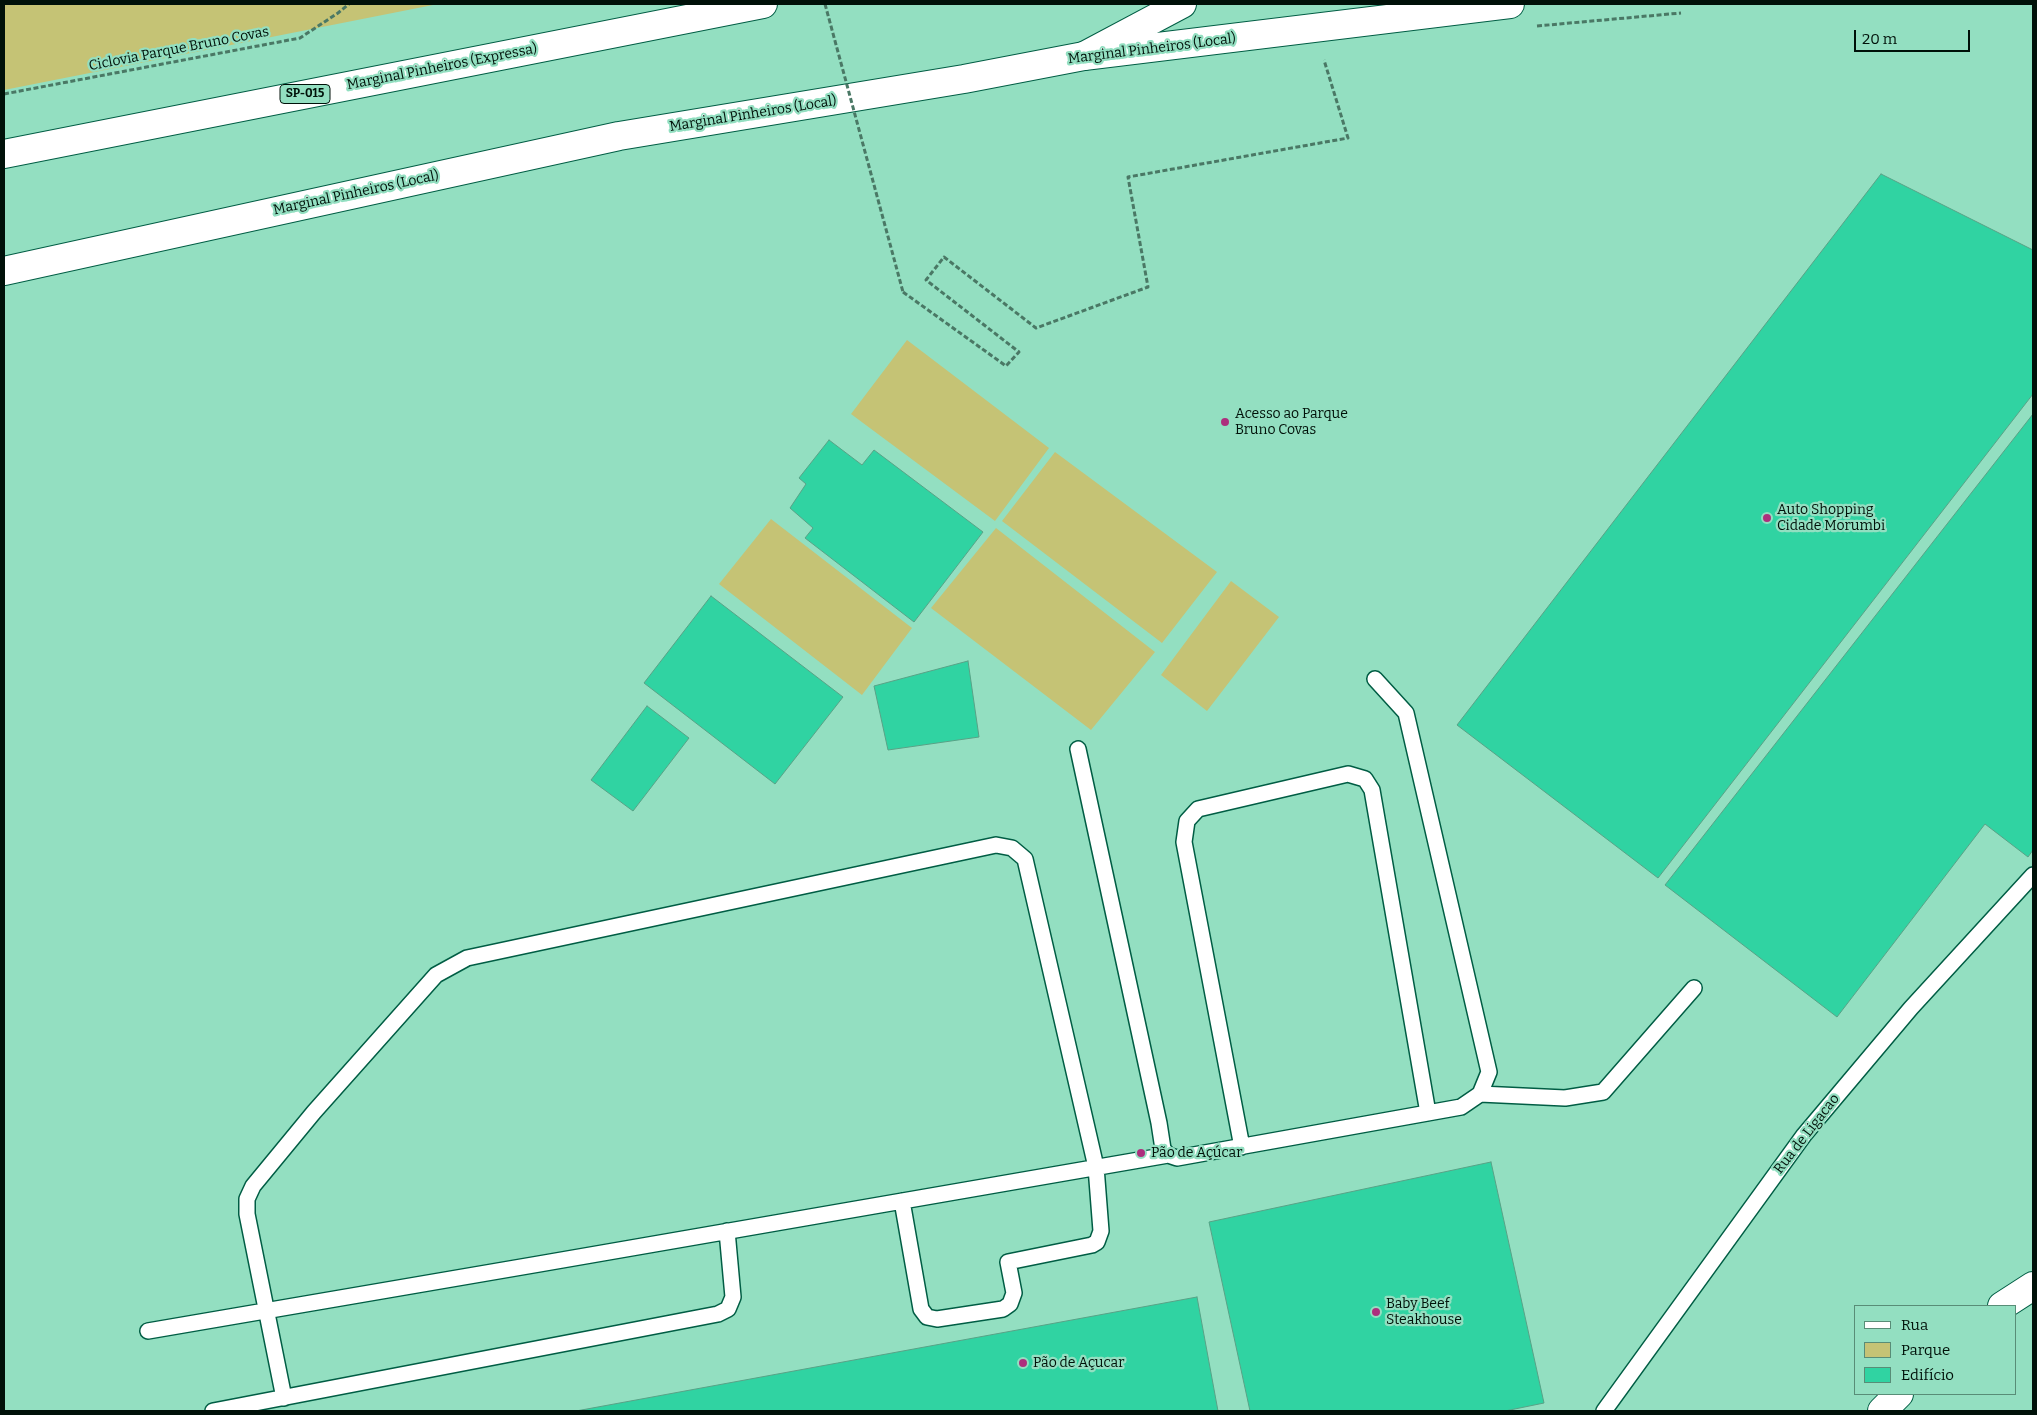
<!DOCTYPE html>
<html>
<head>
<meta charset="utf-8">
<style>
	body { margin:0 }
	#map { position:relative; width:2037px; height:1415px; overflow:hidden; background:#93dfc1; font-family:Bitter,serif }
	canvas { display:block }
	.frame { position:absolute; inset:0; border:5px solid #001109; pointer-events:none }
	.legend { position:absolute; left:1854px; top:1305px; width:162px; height:90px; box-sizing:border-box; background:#93dfc1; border:1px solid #588d77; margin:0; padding:6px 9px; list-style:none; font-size:15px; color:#001109 }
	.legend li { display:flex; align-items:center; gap:10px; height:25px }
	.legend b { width:25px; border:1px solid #588d77 }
	.scale { position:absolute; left:1854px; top:30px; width:116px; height:22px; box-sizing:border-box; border:2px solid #001109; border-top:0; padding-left:6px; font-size:15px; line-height:18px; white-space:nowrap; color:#001109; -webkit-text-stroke:4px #93dfc1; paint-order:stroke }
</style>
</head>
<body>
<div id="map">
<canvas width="2037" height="1415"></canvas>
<div class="frame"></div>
<ul class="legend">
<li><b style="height:6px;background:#fff"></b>Rua</li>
<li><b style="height:14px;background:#c5c375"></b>Parque</li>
<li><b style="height:14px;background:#30d3a2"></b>Edifício</li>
</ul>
<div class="scale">20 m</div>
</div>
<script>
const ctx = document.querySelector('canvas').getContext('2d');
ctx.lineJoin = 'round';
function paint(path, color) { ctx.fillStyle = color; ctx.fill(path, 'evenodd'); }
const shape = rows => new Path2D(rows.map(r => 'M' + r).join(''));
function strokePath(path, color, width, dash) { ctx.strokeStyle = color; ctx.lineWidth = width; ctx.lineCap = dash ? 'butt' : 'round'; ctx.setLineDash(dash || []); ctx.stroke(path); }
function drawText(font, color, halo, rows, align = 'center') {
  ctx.font = font + ' Bitter,serif'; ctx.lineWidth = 4.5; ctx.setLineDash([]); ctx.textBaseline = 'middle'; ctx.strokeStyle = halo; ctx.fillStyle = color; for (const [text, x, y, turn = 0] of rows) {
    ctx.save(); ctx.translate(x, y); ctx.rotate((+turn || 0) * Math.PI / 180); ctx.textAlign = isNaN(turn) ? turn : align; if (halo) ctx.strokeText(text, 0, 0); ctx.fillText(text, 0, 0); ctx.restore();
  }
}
paint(shape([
	[4,4,438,4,4,90],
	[907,340,1049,448,995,521,851,414],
	[1055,452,1217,572,1162,643,1002,521],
	[771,519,912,628,862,695,719,584],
	[996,528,1155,652,1091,730,931,608],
	[1231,581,1279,617,1207,711,1161,675]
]), '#c5c375');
const building = shape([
	[1881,174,2033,250,2033,394,1658,878,1457,725,1881,174],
	[2033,414,2033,850,2028,857,1985,824,1837,1017,1665,885,2033,414],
	[829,440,862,465,874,450,983,532,914,622,805,538,813,528,790,508,806,484,799,478,829,440],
	[711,596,843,697,775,784,644,683,711,596],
	[968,661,979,737,888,750,874,686,968,661],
	[647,706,689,738,633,811,591,780,647,706],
	[1491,1162,1544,1403,1505,1411,1250,1411,1209,1222,1491,1162],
	[1197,1297,1218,1411,576,1411,1099,1315,1197,1297]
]);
paint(building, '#30d3a2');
strokePath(building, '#58a286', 1);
const lane = shape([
	[1078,749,1159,1123,1163,1149,1168,1155,1177,1158,1461,1107,1480,1094,1489,1072,1406,713,1375,679],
	[1480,1094,1565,1098,1603,1092,1694,988],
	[1242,1147,1184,842,1187,821,1198,809,1348,774,1365,779,1372,790,1428,1113],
	[148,1331,539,1264,1168,1155],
	[284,1398,247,1214,247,1199,253,1186,314,1112,436,975,467,958,996,845,1012,848,1025,859,1096,1167,1101,1231,1097,1242,1092,1245,1008,1262,1014,1293,1010,1304,1003,1309,937,1319,927,1317,921,1309,902,1201],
	[213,1411,718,1314,728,1309,733,1297,727,1231],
	[1604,1411,1804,1135,1911,1008,2033,875]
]);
const secondary = shape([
	[2002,1306,2033,1286],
	[1882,1411,1899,1394]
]);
const primary = shape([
	[4,271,619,136,964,79,1084,56,1510,4]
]);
const highway = shape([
	[1084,56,1182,4],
	[4,154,763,4]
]);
strokePath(lane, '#005d44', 18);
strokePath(secondary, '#005d44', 30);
strokePath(primary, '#005d44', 30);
strokePath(highway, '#005d44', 30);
strokePath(shape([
	[1537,26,1681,13],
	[4,94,300,38,338,13,349,4],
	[903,292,1006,366,1019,352,926,280,944,257,1036,328,1148,287,1128,177,1348,138,1324,60]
]), '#4a7865', 3, [5, 2.5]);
strokePath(lane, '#fff', 15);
strokePath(secondary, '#fff', 28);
strokePath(primary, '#fff', 28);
strokePath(highway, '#fff', 28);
strokePath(shape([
	[825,4,903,292]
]), '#4a7865', 3, [5, 2.5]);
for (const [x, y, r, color] of [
	[1225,422,5,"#ad2f7d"],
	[1767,518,5,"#ad2f7d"],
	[1141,1153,5,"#ad2f7d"],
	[1376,1312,5,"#ad2f7d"],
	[1023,1363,5,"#ad2f7d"]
]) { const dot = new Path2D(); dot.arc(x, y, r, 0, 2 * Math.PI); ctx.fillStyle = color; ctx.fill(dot); strokePath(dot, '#93dfc1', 2); }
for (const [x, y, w] of [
	[305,94,50]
]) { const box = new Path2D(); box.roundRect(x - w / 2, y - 9.5, w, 19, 4); ctx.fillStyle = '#93dfc1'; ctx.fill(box); strokePath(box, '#001109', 1); }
drawText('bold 12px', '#001109', null, [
	["SP-015",305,94]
]);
drawText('14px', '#001109', '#93dfc1', [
	["Ciclovia Parque Bruno Covas",179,49,-11],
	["Marginal Pinheiros (Local)",1152,49,-7],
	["Marginal Pinheiros (Expressa)",442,67,-11],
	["Marginal Pinheiros (Local)",753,114,-9],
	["Marginal Pinheiros (Local)",356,193,-12],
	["Rua de Ligacao",1807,1134,-52]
]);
drawText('14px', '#001109', '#93dfc1', [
	["Acesso ao Parque",1235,414],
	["Bruno Covas",1235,430],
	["Auto Shopping",1777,510],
	["Cidade Morumbi",1777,526],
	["Pão de Açúcar",1151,1153],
	["Baby Beef",1386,1304],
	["Steakhouse",1386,1320],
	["Pão de Açucar",1033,1363]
], 'left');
</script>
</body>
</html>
